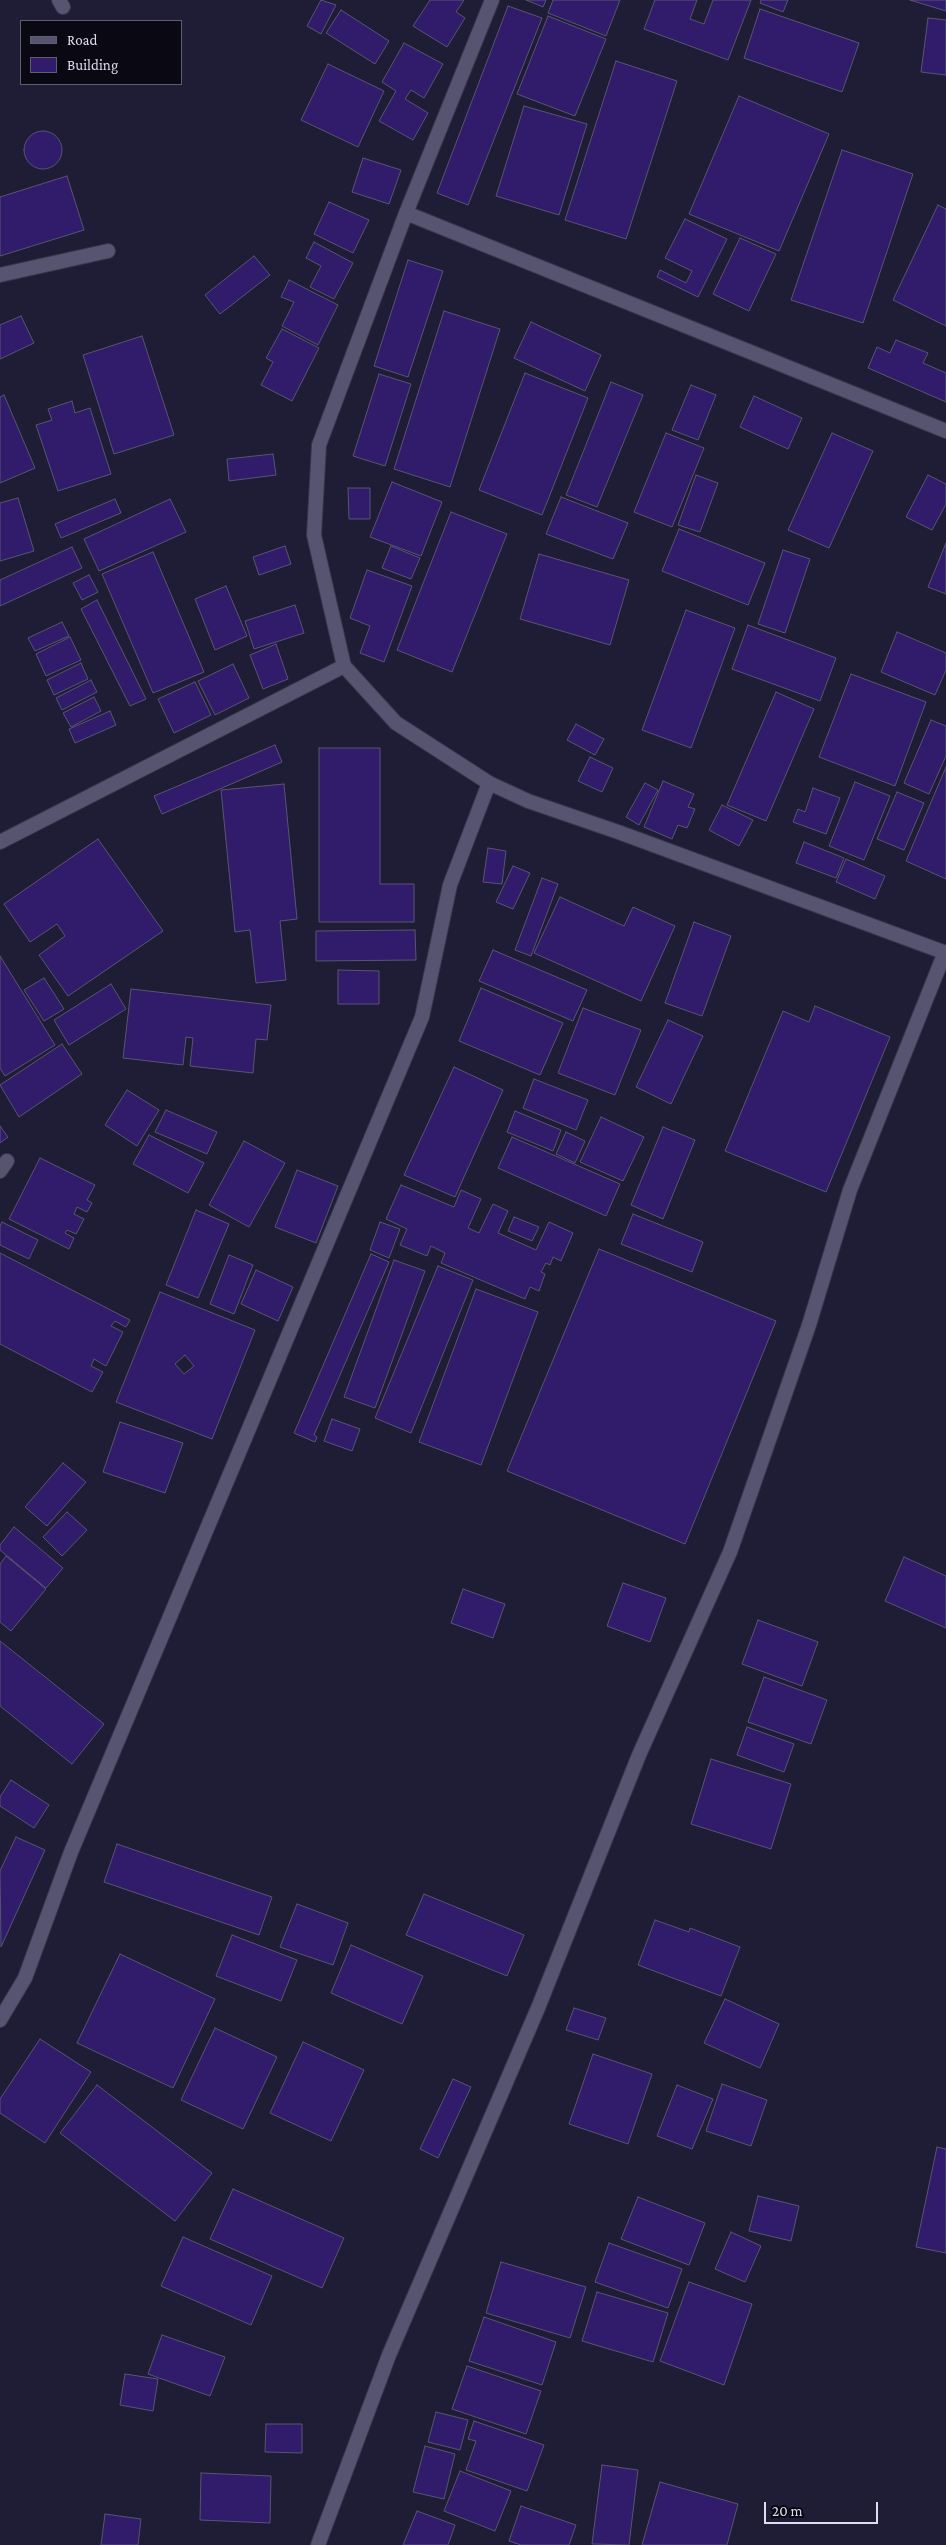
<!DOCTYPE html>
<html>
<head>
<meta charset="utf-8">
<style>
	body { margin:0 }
	#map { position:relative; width:946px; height:2545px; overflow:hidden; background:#1f1c35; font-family:"Crimson Pro",serif }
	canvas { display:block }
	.legend { position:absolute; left:20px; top:20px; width:162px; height:65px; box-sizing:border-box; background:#090813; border:1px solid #5e5d6b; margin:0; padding:6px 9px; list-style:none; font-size:15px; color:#deddef }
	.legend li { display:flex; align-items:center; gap:10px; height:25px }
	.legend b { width:25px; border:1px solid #5e5d6b }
	.scale { position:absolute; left:764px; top:2502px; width:114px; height:22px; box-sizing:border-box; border:2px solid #deddef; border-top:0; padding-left:6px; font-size:15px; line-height:18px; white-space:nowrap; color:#deddef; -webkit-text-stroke:4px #090813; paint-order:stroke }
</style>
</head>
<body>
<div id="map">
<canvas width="946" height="2545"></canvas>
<ul class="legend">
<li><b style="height:6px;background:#575472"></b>Road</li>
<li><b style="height:14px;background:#311c6b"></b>Building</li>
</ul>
<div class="scale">20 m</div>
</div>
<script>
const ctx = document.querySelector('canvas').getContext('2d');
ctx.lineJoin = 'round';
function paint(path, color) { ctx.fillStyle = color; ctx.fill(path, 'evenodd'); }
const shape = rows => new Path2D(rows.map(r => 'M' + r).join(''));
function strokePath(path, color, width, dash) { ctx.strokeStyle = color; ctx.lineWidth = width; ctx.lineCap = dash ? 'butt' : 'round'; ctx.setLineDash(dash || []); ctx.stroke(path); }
const building = shape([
	[321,0,336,5,321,34,307,26,321,0],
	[430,0,464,0,456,12,465,18,447,47,413,26,430,0],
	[526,0,546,0,543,7,526,0],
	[553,0,620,0,606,36,548,13,553,0],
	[655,0,697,0,690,19,704,24,713,0,751,0,728,60,644,29,655,0],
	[761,0,788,0,783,12,760,3,761,0],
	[910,0,946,0,946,11,910,0],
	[508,6,542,18,468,205,437,193,508,6],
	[760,9,859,43,842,92,744,58,760,9],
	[341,10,389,41,375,64,326,33,341,10],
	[548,16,606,39,575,116,517,94,548,16],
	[928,18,946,20,946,75,921,72,928,18],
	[404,43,443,64,424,98,411,90,405,99,428,113,413,140,379,121,396,91,382,82,404,43],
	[616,61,677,81,626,239,565,220,616,61],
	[328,64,384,91,358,147,301,120,328,64],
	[739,96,829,134,779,251,689,214,739,96],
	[524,106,587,124,559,215,496,196,524,106],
	'24 150a19 19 0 1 1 38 0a19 19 0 1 1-38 0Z',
	[842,150,913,174,863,323,791,300,842,150],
	[363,158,401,170,389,204,352,192,363,158],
	[67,176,84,230,0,256,0,197,67,176],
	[329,202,369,220,353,253,314,234,329,202],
	[938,205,946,209,946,326,893,300,938,205],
	[685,219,727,239,698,297,657,277,660,270,686,283,692,271,665,258,685,219],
	[740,238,776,254,749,311,713,294,740,238],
	[314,242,353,263,334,299,310,287,321,266,306,258,314,242],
	[254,256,270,275,220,314,205,295,254,256],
	[408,260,443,271,408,377,374,366,408,260],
	[289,280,338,305,318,345,282,326,294,302,281,297,289,280],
	[444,311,500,329,450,487,394,469,444,311],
	[21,316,34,343,0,359,0,325,21,316],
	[531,322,601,355,585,391,514,358,531,322],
	[282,329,319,348,292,401,261,385,273,362,266,358,282,329],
	[142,336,174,435,114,454,83,355,142,336],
	[896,340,928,353,923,363,946,373,946,402,868,368,877,347,890,353,896,340],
	[525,373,588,398,542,515,479,490,525,373],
	[379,374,411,384,385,466,353,456,379,374],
	[611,382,643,395,597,507,566,495,611,382],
	[691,385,716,395,698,440,672,430,691,385],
	[4,395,35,468,0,483,0,397,4,395],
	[754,396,802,418,788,449,740,427,754,396],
	[72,401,75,413,90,408,111,474,58,491,36,425,52,420,48,409,72,401],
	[666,433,704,448,672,527,634,512,666,433],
	[832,433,873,451,829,548,788,530,832,433],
	[273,454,276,475,229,481,227,459,273,454],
	[696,475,718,483,700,532,678,525,696,475],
	[928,475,946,484,946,504,932,530,906,517,928,475],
	[392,482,442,502,421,556,370,537,392,482],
	[348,488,370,488,370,519,349,519,348,488],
	[561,497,628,523,613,559,546,534,561,497],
	[18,498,34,551,0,561,0,503,18,498],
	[115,499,121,513,61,538,55,524,115,499],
	[170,499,186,532,99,571,84,539,170,499],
	[451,512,507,534,452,672,397,650,451,512],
	[679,529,765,563,748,605,662,571,679,529],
	[946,543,946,594,928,587,946,543],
	[285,546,291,564,259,575,253,557,285,546],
	[391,546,420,558,411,579,382,568,391,546],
	[72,547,82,568,0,606,0,580,72,547],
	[783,550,810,559,785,633,758,624,783,550],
	[153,552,204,672,153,693,102,574,153,552],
	[539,554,629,580,610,645,520,619,539,554],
	[367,570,412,586,384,662,360,653,370,626,350,618,367,570],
	[89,575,98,592,82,600,73,583,89,575],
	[226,586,247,636,215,650,195,599,226,586],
	[97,600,146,699,130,706,81,609,97,600],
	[295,605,304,633,254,649,245,621,295,605],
	[686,610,735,628,691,748,642,730,686,610],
	[62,622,69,636,35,651,28,638,62,622],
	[748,625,836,658,820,701,732,669,748,625],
	[897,632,946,653,946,670,935,695,881,672,897,632],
	[70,637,81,660,46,676,36,654,70,637],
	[276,644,288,679,263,689,250,655,276,644],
	[81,663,88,679,54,695,47,680,81,663],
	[233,664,249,698,215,715,198,681,233,664],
	[851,674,926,702,895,786,819,757,851,674],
	[91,680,97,692,62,710,56,698,91,680],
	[195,682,211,715,174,733,158,699,195,682],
	[776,692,814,709,766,821,727,805,776,692],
	[94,697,101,711,71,727,63,713,94,697],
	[110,711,116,725,75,743,69,729,110,711],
	[931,720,946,726,946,756,929,794,904,783,931,720],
	[576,724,604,739,595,755,567,740,576,724],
	[275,745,282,762,162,814,154,796,275,745],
	[319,748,380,748,380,884,414,884,414,922,319,922,319,748],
	[590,757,613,768,602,792,578,781,590,757],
	[946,767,946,879,906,861,946,767],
	[663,781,694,794,688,807,695,809,687,828,678,825,672,839,644,827,663,781],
	[855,782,890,796,864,860,829,846,855,782],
	[645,783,658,790,639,825,626,817,645,783],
	[284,784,297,919,280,921,286,980,256,983,250,930,235,932,221,790,284,784],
	[813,788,840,798,826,834,793,822,798,809,805,812,813,788],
	[897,792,924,803,904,850,877,839,897,792],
	[722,805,753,820,739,846,709,830,722,805],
	[98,839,163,931,68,996,39,955,65,936,57,924,30,942,4,904,98,839],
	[804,842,844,858,836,878,796,863,804,842],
	[488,848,506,851,502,884,483,882,488,848],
	[846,859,885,876,875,899,836,882,846,859],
	[513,866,530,873,513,909,496,902,513,866],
	[542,878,558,884,531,956,515,950,542,878],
	[560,897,624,926,633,907,675,926,641,1001,534,953,560,897],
	[694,922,731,936,702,1016,665,1003,694,922],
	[415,930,416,960,316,961,316,931,415,930],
	[493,950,587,990,573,1021,479,981,493,950],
	[0,956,55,1045,5,1076,0,1068,0,956],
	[338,970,379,971,379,1004,338,1004,338,970],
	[44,978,64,1009,44,1021,24,990,44,978],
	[111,984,126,1009,69,1045,54,1020,111,984],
	[481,988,563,1023,540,1075,459,1041,481,988],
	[131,989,271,1005,267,1040,256,1039,253,1073,190,1066,193,1038,186,1037,183,1065,123,1058,131,989],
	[815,1006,890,1037,826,1192,725,1151,783,1011,809,1022,815,1006],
	[583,1008,641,1030,615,1095,558,1073,583,1008],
	[668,1020,703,1036,671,1104,636,1087,668,1020],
	[62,1044,82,1074,19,1117,0,1085,62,1044],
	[454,1067,503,1090,455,1197,404,1175,454,1067],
	[534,1079,588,1100,576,1130,523,1108,534,1079],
	[127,1090,159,1110,137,1146,105,1125,127,1090],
	[166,1110,217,1132,207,1154,155,1132,166,1110],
	[515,1111,561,1130,553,1151,507,1132,515,1111],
	[601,1117,644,1137,623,1181,580,1162,601,1117],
	[0,1126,8,1137,0,1143,0,1126],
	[663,1127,695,1140,663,1219,631,1205,663,1127],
	[566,1132,585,1141,575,1163,556,1154,566,1132],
	[149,1135,204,1163,188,1193,133,1164,149,1135],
	[512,1137,620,1184,606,1216,498,1168,512,1137],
	[244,1141,285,1163,249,1227,209,1205,244,1141],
	[40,1158,95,1185,87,1200,92,1203,87,1212,77,1207,74,1214,84,1219,76,1234,67,1230,65,1233,74,1238,69,1249,9,1219,40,1158],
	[297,1170,338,1186,316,1243,275,1227,297,1170],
	[401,1185,454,1207,461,1190,481,1199,468,1228,479,1233,493,1204,508,1211,498,1233,536,1250,549,1222,573,1233,561,1261,553,1257,550,1265,546,1263,541,1272,545,1274,539,1291,530,1287,525,1299,441,1263,445,1253,431,1246,427,1256,400,1245,407,1229,386,1219,401,1185],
	[196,1210,229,1224,198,1298,166,1285,196,1210],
	[633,1214,703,1242,692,1272,621,1244,633,1214],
	[514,1217,539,1227,532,1241,508,1231,514,1217],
	[2,1222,38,1240,29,1259,0,1245,0,1226,2,1222],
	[380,1222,400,1229,389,1258,370,1250,380,1222],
	[599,1249,776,1321,685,1544,507,1471,599,1249],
	[0,1253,130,1320,126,1327,115,1321,111,1326,123,1332,106,1366,94,1359,91,1366,103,1372,92,1392,0,1344,0,1253],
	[371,1254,389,1262,314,1435,317,1437,315,1442,294,1433,371,1254],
	[229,1255,253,1265,234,1314,210,1304,229,1255],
	[394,1260,425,1271,375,1408,344,1397,394,1260],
	[438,1266,473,1280,411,1433,375,1418,438,1266],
	[256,1270,293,1287,278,1321,241,1304,256,1270],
	[476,1289,538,1312,481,1465,419,1442,476,1289],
	[160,1292,255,1330,212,1439,116,1402,160,1292],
	[185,1355,194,1366,184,1374,175,1364,185,1355],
	[332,1419,360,1429,352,1451,324,1441,332,1419],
	[120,1422,183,1443,165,1493,103,1472,120,1422],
	[63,1463,86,1482,47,1526,25,1507,63,1463],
	[67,1512,87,1530,62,1556,43,1537,67,1512],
	[14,1527,63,1568,46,1588,0,1550,0,1545,14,1527],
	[6,1556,46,1589,11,1631,0,1622,0,1564,6,1556],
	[904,1557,946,1576,946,1628,885,1601,904,1557],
	[623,1583,666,1598,650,1642,607,1626,623,1583],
	[463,1589,505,1604,493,1638,451,1623,463,1589],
	[758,1620,818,1642,802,1686,742,1664,758,1620],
	[0,1641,104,1724,72,1764,0,1706,0,1641],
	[764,1677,827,1700,811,1744,748,1722,764,1677],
	[747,1727,794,1744,784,1772,737,1755,747,1727],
	[711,1759,791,1784,771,1849,691,1824,711,1759],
	[11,1780,49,1805,34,1828,0,1806,0,1797,11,1780],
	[16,1837,45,1850,1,1947,0,1871,16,1837],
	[117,1844,272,1897,259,1935,104,1882,117,1844],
	[424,1894,524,1935,507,1976,406,1935,424,1894],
	[297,1904,348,1923,333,1965,280,1947,297,1904],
	[655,1920,689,1932,690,1928,740,1947,721,1996,638,1965,655,1920],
	[232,1935,297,1960,281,2001,216,1976,232,1935],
	[351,1945,423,1976,402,2024,331,1993,351,1945],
	[120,1954,215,1999,173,2088,77,2043,120,1954],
	[725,1999,779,2024,760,2068,704,2043,725,1999],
	[574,2008,606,2018,598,2040,566,2030,574,2008],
	[215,2028,277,2057,243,2129,181,2100,215,2028],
	[40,2039,91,2072,45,2143,0,2113,0,2099,40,2039],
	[303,2042,364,2070,331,2141,270,2113,303,2042],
	[593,2054,652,2074,628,2144,569,2124,593,2054],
	[453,2079,471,2087,438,2158,420,2149,453,2079],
	[722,2084,767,2100,751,2146,706,2131,722,2084],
	[97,2085,212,2173,175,2221,60,2133,97,2085],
	[677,2085,713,2099,692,2149,657,2136,677,2085],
	[937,2147,946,2149,946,2253,916,2247,937,2147],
	[233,2189,344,2238,322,2288,210,2239,233,2189],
	[758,2196,799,2206,791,2241,749,2231,758,2196],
	[638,2197,705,2223,689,2265,621,2239,638,2197],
	[731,2232,761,2246,745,2282,715,2269,731,2232],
	[183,2237,272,2276,251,2325,161,2286,183,2237],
	[609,2243,682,2269,668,2308,595,2282,609,2243],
	[501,2262,586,2287,570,2338,486,2313,501,2262],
	[689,2282,752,2304,724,2385,660,2361,689,2282],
	[597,2292,668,2313,653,2362,582,2341,597,2292],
	[484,2317,556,2342,542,2385,469,2361,484,2317],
	[162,2335,225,2357,210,2396,148,2374,162,2335],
	[467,2366,541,2391,526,2434,452,2409,467,2366],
	[125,2374,158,2379,153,2411,120,2405,125,2374],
	[436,2412,468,2420,460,2450,428,2442,436,2412],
	[474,2421,544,2445,527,2491,466,2470,476,2441,468,2439,474,2421],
	[266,2424,302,2424,302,2453,265,2452,266,2424],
	[425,2446,455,2454,444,2499,413,2492,425,2446],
	[602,2465,638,2470,629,2545,592,2544,602,2465],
	[460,2471,511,2491,495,2531,444,2511,460,2471],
	[201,2473,271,2476,270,2523,200,2520,201,2473],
	[660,2482,738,2504,727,2545,642,2545,660,2482],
	[521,2506,576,2525,569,2545,521,2545,509,2541,521,2506],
	[417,2511,455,2525,448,2545,403,2545,417,2511],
	[105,2514,141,2519,138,2545,101,2545,105,2514]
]);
paint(building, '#311c6b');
strokePath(building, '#585572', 1);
const minor = shape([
	[59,0,63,7],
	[492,0,406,213,319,445,314,535,344,666,396,723,489,783,528,801,621,833,946,953],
	[406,213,946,431],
	[0,275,108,251],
	[0,842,344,666],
	[0,1171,7,1161],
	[0,2020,25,1978,71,1852,422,1017,450,885,489,783],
	[318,2545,389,2355,538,2008,639,1755,730,1552,809,1325,850,1190,945,952]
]);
strokePath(minor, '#39354a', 16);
strokePath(minor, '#575472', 14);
</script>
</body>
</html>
